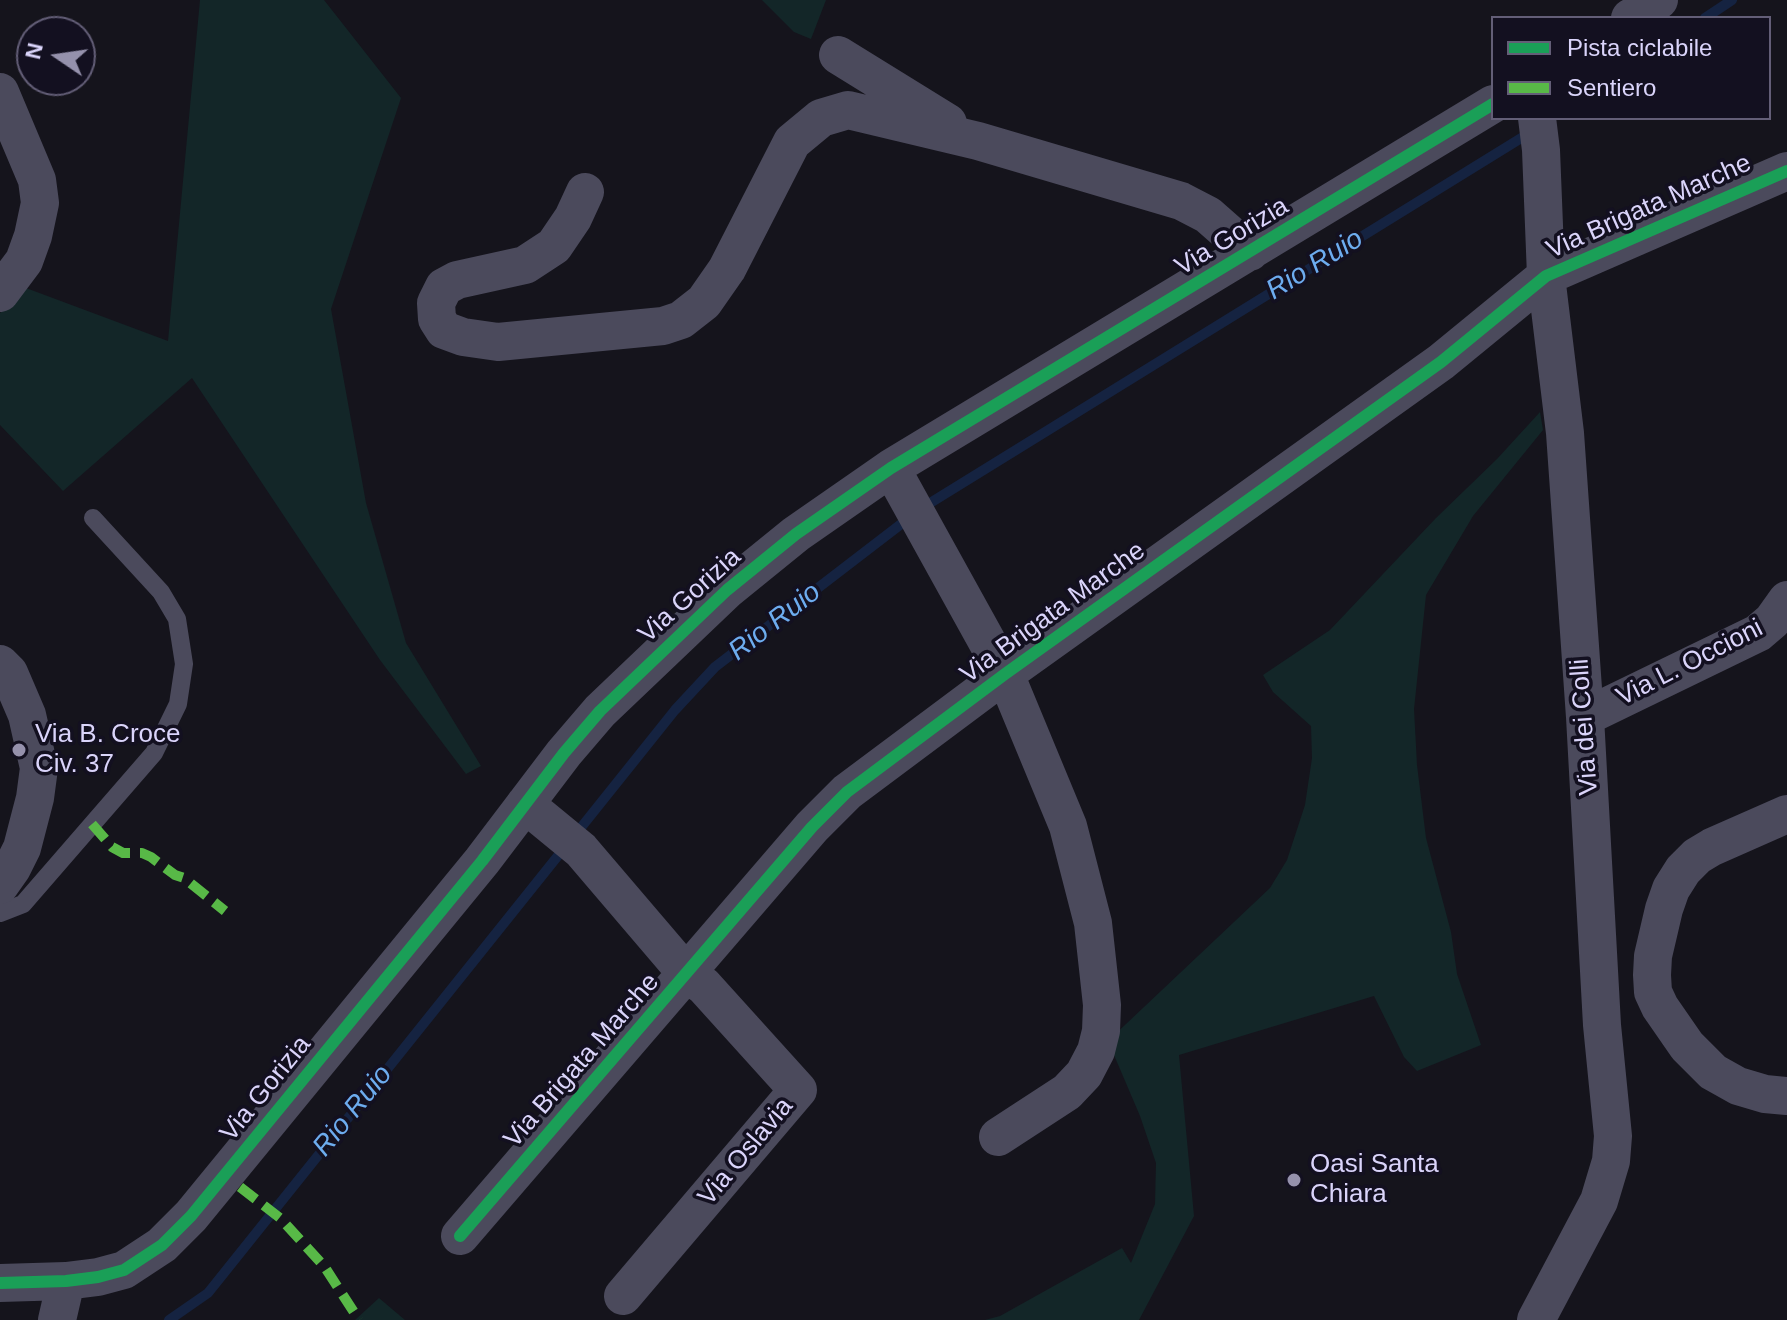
<!DOCTYPE html>
<html>
<head>
<meta charset="utf-8">
<style>
	body { margin:0 }
	#map { position:relative; width:1787px; height:1320px; overflow:hidden; background:#15141c; font-family:Arial,sans-serif }
	canvas { display:block }
	.legend { position:absolute; left:1491px; top:16px; width:280px; height:104px; box-sizing:border-box; background:#131020; border:2px solid #635e77; margin:0; padding:10px 14px; list-style:none; font-size:24px; color:#dad4fa }
	.legend li { display:flex; align-items:center; gap:16px; height:40px }
	.legend b { width:40px; border:2px solid #635e77 }
	.north { position:absolute; left:16px; top:16px; width:80px; height:80px; box-sizing:border-box; background:#131020; border:2px solid #635e77; border-radius:50%; rotate:283deg; font-size:22px; font-weight:700; line-height:32px; text-align:center; color:#dad4fa }
	.north::after { content:''; display:block; margin:auto; width:28px; height:36px; background:#9591ac; clip-path:polygon(50% 0,100% 100%,50% 72%,0 100%) }
</style>
</head>
<body>
<div id="map">
<canvas width="1787" height="1320"></canvas>
<ul class="legend">
<li><b style="height:10px;background:#1a9f57"></b>Pista ciclabile</li>
<li><b style="height:10px;background:#58b947"></b>Sentiero</li>
</ul>
<div class="north">N</div>
</div>
<script>
const ctx = document.querySelector('canvas').getContext('2d');
ctx.lineJoin = 'round';
function paint(path, color) { ctx.fillStyle = color; ctx.fill(path, 'evenodd'); }
const shape = rows => new Path2D(rows.map(r => 'M' + r).join(''));
function strokePath(path, color, width, dash) { ctx.strokeStyle = color; ctx.lineWidth = width; ctx.lineCap = dash ? 'butt' : 'round'; ctx.setLineDash(dash || []); ctx.stroke(path); }
function drawText(font, color, halo, rows, align = 'center') {
  ctx.font = font + ' Arial,sans-serif'; ctx.lineWidth = 7; ctx.setLineDash([]); ctx.textBaseline = 'middle'; ctx.strokeStyle = halo; ctx.fillStyle = color; for (const [text, x, y, turn = 0] of rows) {
    ctx.save(); ctx.translate(x, y); ctx.rotate((+turn || 0) * Math.PI / 180); ctx.textAlign = isNaN(turn) ? turn : align; if (halo) ctx.strokeText(text, 0, 0); ctx.fillText(text, 0, 0); ctx.restore();
  }
}
paint(shape([
	[200,0,324,0,401,98,331,309,366,503,406,643,481,766,466,774,380,660,192,378,63,491,0,425,0,313,26,288,168,341],
	[762,0,826,0,811,39,794,32],
	[1540,412,1543,430,1473,516,1426,595,1414,709,1417,765,1426,838,1451,932,1457,974,1481,1045,1417,1071,1404,1057,1374,996,1179,1055,1194,1216,1139,1320,985,1320,1000,1316,1122,1248,1131,1263,1155,1204,1156,1163,1140,1116,1108,1041,1270,888,1287,860,1305,805,1312,758,1311,726,1273,692,1263,675,1330,630,1436,518,1497,459],
	[379,1298,405,1320,355,1320]
]), '#132628');
strokePath(shape([
	[1705,18,1732,0],
	[922,508,1531,132],
	[575,835,675,710,715,667,909,518],
	[169,1320,208,1293,565,847]
]), '#152341', 10);
strokePath(shape([
	[0,913,23,904,154,753,178,704,184,664,177,619,161,592,93,518]
]), '#4b4a5c', 18);
strokePath(shape([
	[1630,18,1659,0],
	[838,55,948,123],
	[0,92,37,180,40,203,33,236,24,261,0,293],
	[585,192,573,218,554,246,525,265,457,280,444,287,436,303,437,319,444,330,463,337,498,342,663,326,681,320,704,302,727,269,792,142,821,118,848,110,978,141,1181,201,1208,215,1250,252],
	[891,468,1005,674,1068,826,1093,923,1102,1005,1101,1031,1096,1051,1084,1074,1067,1092,998,1137],
	[0,664,9,673,27,715,39,768,35,798,22,848,12,868,0,885],
	[1585,717,1758,633,1772,621,1787,600],
	[525,804,581,850,686,973,704,986,798,1090,623,1296],
	[1787,814,1712,847,1697,856,1683,870,1671,889,1664,909,1653,956,1652,975,1653,992,1660,1007,1687,1046,1713,1072,1738,1086,1765,1094,1787,1096],
	[460,1236,812,827,847,792,1005,674,1441,362,1546,276,1787,171],
	[0,1283,66,1281,98,1277,124,1270,162,1245,191,1216,482,861,564,753,600,711,727,590,796,534,891,468,1493,104],
	[57,1320,66,1281],
	[1536,1320,1599,1201,1611,1161,1613,1136,1602,1025,1585,717,1565,433,1546,276,1541,150,1537,118]
]), '#4b4a5c', 38);
strokePath(shape([
	[92,824,112,847,123,853,142,853,151,857,175,875,184,878,225,911],
	[240,1187,280,1218,324,1266,359,1320]
]), '#58b947', 10, [20, 10]);
strokePath(shape([
	[460,1236,812,827,847,792,1005,674,1441,362,1546,276,1787,171],
	[0,1283,66,1281,98,1277,124,1270,162,1245,191,1216,482,861,564,753,600,711,727,590,796,534,891,468,1493,104]
]), '#1a9f57', 12);
for (const [x, y, r, color] of [
	[19,750,8,"#9591ac"],
	[1294,1180,8,"#9591ac"]
]) { const dot = new Path2D(); dot.arc(x, y, r, 0, 2 * Math.PI); ctx.fillStyle = color; ctx.fill(dot); strokePath(dot, '#131020', 3); }
drawText('26px', '#dad4fa', '#131020', [
	["Via Brigata Marche",1649,207,-24],
	["Via Gorizia",1232,237,-31],
	["Via Gorizia",690,596,-42],
	["Via Brigata Marche",1053,613,-36],
	["Via L. Occioni",1690,663,-27],
	["Via dei Colli",1585,727,-94],
	["Via Brigata Marche",582,1061,-49],
	["Via Gorizia",266,1089,-51],
	["Via Oslavia",746,1152,-50]
]);
drawText('26px', '#dad4fa', '#131020', [
	["Via B. Croce",35,735],
	["Civ. 37",35,765],
	["Oasi Santa",1310,1165],
	["Chiara",1310,1195]
], 'left');
drawText('italic 28px', '#6dacef', '#131020', [
	["Rio Ruio",1315,265,-32],
	["Rio Ruio",775,622,-38],
	["Rio Ruio",353,1111,-51]
]);
</script>
</body>
</html>
